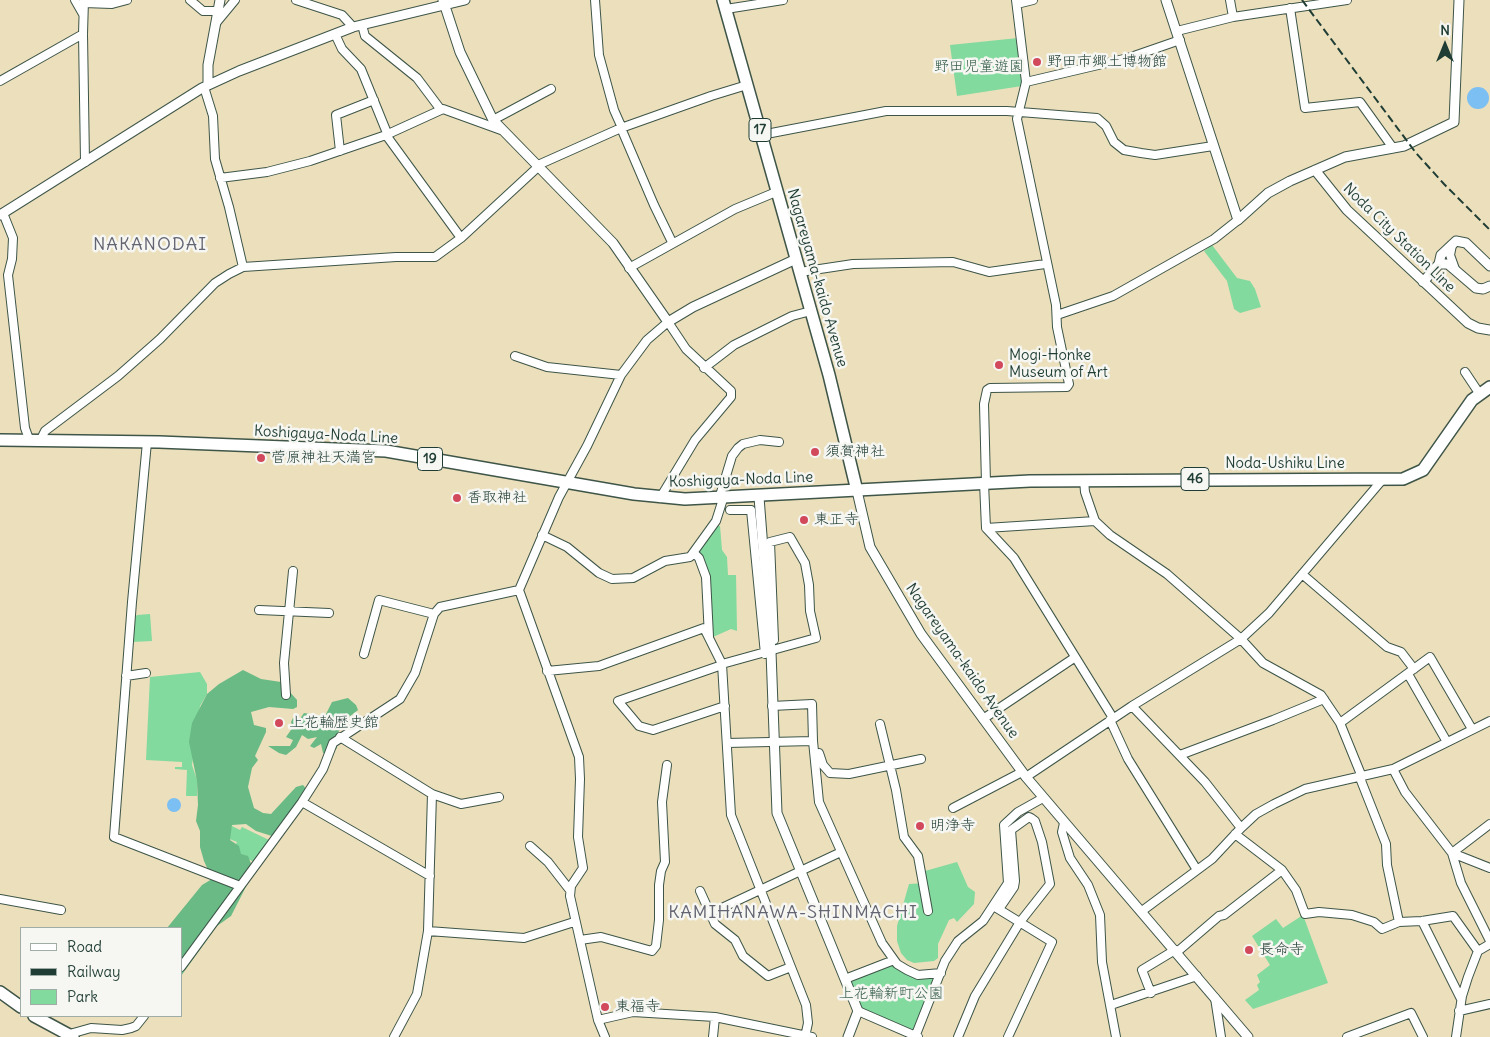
<!DOCTYPE html>
<html>
<head>
<meta charset="utf-8">
<style>
	body { margin:0 }
	#map { position:relative; width:1490px; height:1037px; overflow:hidden; background:#ebdfbc; font-family:Delius,sans-serif }
	canvas { display:block }
	.legend { position:absolute; left:20px; top:927px; width:162px; height:90px; box-sizing:border-box; background:#f6f6f2; border:1px solid #a0aca6; margin:0; padding:6px 9px; list-style:none; font-size:15px; color:#1f3d34 }
	.legend li { display:flex; align-items:center; gap:10px; height:25px }
	.legend b { width:25px; border:1px solid #a0aca6 }
	.north { position:absolute; left:1420px; top:20px; width:50px; height:50px; -webkit-text-stroke:4px #f6f6f2; paint-order:stroke; rotate:0deg; font-size:14px; font-weight:700; line-height:20px; text-align:center; color:#1f3d34 }
	.north::after { content:''; display:block; margin:auto; width:18px; height:22px; background:#1f3d34; clip-path:polygon(50% 0,100% 100%,50% 72%,0 100%) }
</style>
</head>
<body>
<div id="map">
<canvas width="1490" height="1037"></canvas>
<ul class="legend">
<li><b style="height:6px;background:#fff"></b>Road</li>
<li><b style="height:6px;background:#1f3d34"></b>Railway</li>
<li><b style="height:14px;background:#82da9e"></b>Park</li>
</ul>
<div class="north">N</div>
</div>
<script>
const ctx = document.querySelector('canvas').getContext('2d');
ctx.lineJoin = 'round';
function paint(path, color) { ctx.fillStyle = color; ctx.fill(path, 'evenodd'); }
const shape = rows => new Path2D(rows.map(r => 'M' + r).join(''));
function strokePath(path, color, width, dash) { ctx.strokeStyle = color; ctx.lineWidth = width; ctx.lineCap = dash ? 'butt' : 'round'; ctx.setLineDash(dash || []); ctx.stroke(path); }
function drawText(font, color, halo, rows, align = 'center') {
  ctx.font = font + ' Delius,"Klee One",sans-serif'; ctx.lineWidth = 5; ctx.setLineDash([]); ctx.textBaseline = 'middle'; ctx.strokeStyle = halo; ctx.fillStyle = color; for (const [text, x, y, turn = 0] of rows) {
    ctx.save(); ctx.translate(x, y); ctx.rotate((+turn || 0) * Math.PI / 180); ctx.textAlign = isNaN(turn) ? turn : align; if (halo) ctx.strokeText(text, 0, 0); ctx.fillText(text, 0, 0); ctx.restore();
  }
}
paint(shape([
	[1018,38,1022,86,957,96,950,45],
	[1212,245,1237,278,1250,281,1255,289,1261,307,1240,313,1234,309,1227,281,1204,251],
	[717,526,720,526,722,550,727,557,728,575,736,575,737,631,731,629,713,637,711,612,698,551],
	[150,614,152,641,132,642,134,618,137,615],
	[200,672,207,684,207,694,200,706,192,765,197,780,197,796,186,796,187,770,175,769,175,767,182,767,182,762,146,760,150,677],
	[232,826,240,830,242,827,269,840,254,862,233,851,237,842,227,838],
	[957,862,968,887,975,892,974,904,957,922,954,918,949,920,938,944,938,958,934,961,914,963,907,960,901,953,897,941,897,926,909,884,926,883,925,871],
	[1303,915,1328,983,1253,1009,1245,1000,1259,990,1257,985,1260,982,1257,975,1270,965,1252,936,1276,919,1283,928],
	[891,964,904,972,934,976,936,979,915,1029,911,1030,861,1009,850,983,851,980]
]), '#82da9e');
paint(shape([
	[243,670,261,679,281,682,297,700,297,707,293,709,269,707,251,712,254,725,266,728,266,732,255,756,258,760,252,768,248,787,254,808,263,813,271,814,296,787,303,785,307,790,275,837,256,831,246,824,232,825,230,840,239,846,241,854,248,856,254,871,231,916,217,926,181,976,181,928,167,928,202,885,212,879,204,861,200,847,200,831,196,821,198,805,197,781,189,742,192,723,207,694,219,684],
	[348,698,356,705,358,710,344,721,336,737,337,748,330,755,323,753,321,744,314,748,310,746,317,737,308,739,302,735,296,747,286,755,279,753,268,746,290,746,293,740,286,737,293,727,291,722,293,718,299,720,304,713,322,716,326,714,332,702]
]), '#69ba85');
paint(shape([
	'1467 98a11 11 0 1 1 22 0a11 11 0 1 1-22 0Z',
	'167 805a7 7 0 1 1 14 0a7 7 0 1 1-14 0Z'
]), '#7cbff2');
const minor = shape([
	[75,0,83,14],
	[84,0,83,34,85,162],
	[190,0,203,11,218,11],
	[296,0,342,15,353,27],
	[595,0,599,55,614,110,622,128],
	[1230,0,1233,17],
	[84,3,112,4,127,0],
	[1017,4,1033,0],
	[1290,8,1305,108,1360,102,1393,148],
	[726,9,783,0],
	[216,23,235,0],
	[362,25,365,36,417,78,441,110],
	[1177,31,1233,17,1347,0],
	[335,34,342,49,361,69,387,133],
	[0,81,83,34],
	[1026,82,1128,58,1180,40],
	[204,87,213,116,215,159,229,207,243,267],
	[493,120,551,89],
	[621,128,654,205,672,242],
	[386,135,461,238],
	[761,135,886,111,1007,111,1097,118,1106,126,1114,142,1124,150,1141,153,1155,155,1213,146],
	[340,151,336,115,374,100],
	[538,165,621,128,711,96,747,85],
	[220,178,267,172,310,161,386,135,443,109,501,130],
	[3,213,13,238,12,259,8,275,25,428,29,439],
	[1452,245,1450,255,1455,269],
	[629,268,735,209,776,192],
	[800,272,853,264,953,262,989,272,1045,264],
	[1057,315,1113,296,1214,239,1238,220],
	[515,356,547,367,621,375],
	[704,368,734,345,792,316,811,311],
	[1465,372,1479,393],
	[41,439,45,431,118,376,160,339,215,283,229,274,243,267,396,257,435,257,461,238,539,166],
	[147,442,132,602,114,837,240,886],
	[1084,480,1085,492,1095,521,1110,535,1167,574,1241,639,1263,663,1321,695,1340,723,1362,777],
	[984,483,986,528,1014,558,1113,718],
	[986,483,984,404,987,390,990,388,1067,387,1069,384,1057,327,1056,305,1017,119,1026,82,1016,0],
	[719,499,732,456,738,448,743,444,760,440,779,442],
	[730,510,751,510,765,654],
	[986,528,1095,521],
	[542,535,567,547,599,573,612,579,633,578,665,561,690,557,716,521,723,499],
	[694,553,699,558,706,577,709,637],
	[1302,574,1387,647,1401,652,1414,669],
	[259,610,329,613],
	[364,654,379,600,434,614],
	[722,664,816,638,810,611,809,585,805,563,790,537,770,542,774,640],
	[722,665,618,701,639,726,653,730,725,706],
	[547,671,599,666,704,628,722,664,731,815,806,1005,808,1023,805,1037],
	[1408,674,1447,742],
	[126,676,146,673],
	[286,695,284,663,293,571],
	[772,706,812,704,813,741,819,802,882,943,897,964,907,970,918,975,941,973],
	[1132,706,1205,782,1241,828],
	[983,719,1074,658],
	[1110,720,1128,759,1197,870],
	[1340,723,1430,657,1472,729],
	[880,724,896,790,904,837,918,856,928,911],
	[340,737,432,794,461,804,499,797],
	[727,743,813,741],
	[819,753,823,765,830,773,849,774,921,759],
	[1180,755,1273,720,1324,699],
	[1393,769,1405,792,1452,853,1461,883,1490,941],
	[1026,777,1132,706,1241,639,1269,613,1383,479],
	[1360,778,1386,844,1387,865,1399,922],
	[302,802,430,876],
	[953,808,1022,772],
	[1064,823,1062,832,1070,858,1088,885,1100,915,1102,962,1116,1037],
	[1235,834,1282,870,1296,890,1305,914,1319,912,1352,915,1374,922,1382,929,1399,922,1422,921,1453,916,1478,951],
	[530,846,548,862,569,889],
	[1452,853,1490,824],
	[1452,853,1490,868],
	[700,891,715,924,735,940,743,956,768,976,791,967],
	[0,899,61,910],
	[995,907,1052,942,1008,1037],
	[1142,911,1212,859,1241,828,1256,814,1274,804,1305,789,1393,769,1490,721],
	[711,913,841,852],
	[1422,921,1461,999],
	[428,931,524,938,574,922],
	[580,940,601,937,652,951,656,946,659,920,659,885,661,871,665,862,662,802,667,765],
	[1177,952,1219,916,1224,915,1282,870],
	[181,967,302,802,323,769,333,743,400,699,415,673,434,614,440,607,519,590],
	[845,979,894,960],
	[1151,993,1142,970,1175,950],
	[1215,998,1221,1037],
	[1111,1005,1197,976],
	[858,1011,918,1037],
	[1459,1011,1490,1004],
	[598,1020,633,1012,715,1017,812,1037],
	[66,1035,91,1028,122,1030,131,1028,136,1026,144,1016],
	[394,1037,417,994,428,931,432,794],
	[605,1037,598,1020,570,896,571,886,583,868,578,837,580,779,579,757,519,590,559,497,587,446,621,375,647,340,668,322,686,349,731,391,731,397,695,440,660,498],
	[713,1037,715,1017],
	[915,1037,945,961,958,941,983,921,1008,883,1004,825,1018,812,1043,798],
	[958,1037,975,996,1020,922,1050,884,1042,842,1035,821,1031,818,1029,817,1011,830,1015,881,1014,887,999,909],
	[1347,1037,1411,1013,1423,1037],
	[1456,1037,1462,996,1468,977,1478,951,1490,944]
]);
const tertiary = shape([
	[443,0,460,52,493,120,613,243,668,322,693,307,796,259],
	[1166,0,1238,220,1268,193,1290,181,1345,157,1404,146,1454,122,1459,0],
	[208,85,208,65,220,0],
	[1315,170,1347,210,1468,323,1478,328,1490,330],
	[0,215,202,88,239,71,353,27,465,0],
	[1439,264,1448,264,1476,288,1483,289,1490,286],
	[1423,282,1439,264,1441,255,1456,241,1466,243,1490,266],
	[857,491,870,547,921,634,1026,777,1248,1037],
	[759,497,771,652,777,813,858,1011,848,1037]
]);
const primary = shape([
	[723,0,829,375,857,491],
	[0,440,159,442,386,451,634,494,685,499,1030,481,1403,479,1423,470,1472,400,1490,387],
	[0,992,21,1007],
	[34,1016,73,1037]
]);
strokePath(minor, '#3e5548', 10);
strokePath(tertiary, '#3e5548', 11);
strokePath(primary, '#3e5548', 14);
strokePath(minor, '#fff', 8);
strokePath(tertiary, '#fff', 9);
strokePath(primary, '#fff', 11);
strokePath(shape([
	[1302,0,1416,153,1444,184,1490,230]
]), '#1f3d34', 2, [8, 4]);
for (const [x, y, r, color] of [
	[1037,62,5,"#d1495b"],
	[999,365,5,"#d1495b"],
	[815,452,5,"#d1495b"],
	[261,458,5,"#d1495b"],
	[457,498,5,"#d1495b"],
	[804,520,5,"#d1495b"],
	[279,723,5,"#d1495b"],
	[920,826,5,"#d1495b"],
	[1249,950,5,"#d1495b"],
	[605,1007,5,"#d1495b"]
]) { const dot = new Path2D(); dot.arc(x, y, r, 0, 2 * Math.PI); ctx.fillStyle = color; ctx.fill(dot); strokePath(dot, '#f6f6f2', 2); }
for (const [x, y, w] of [
	[760,130,22],
	[430,459,25],
	[1195,479,28]
]) { const box = new Path2D(); box.roundRect(x - w / 2, y - 11.5, w, 23, 4); ctx.fillStyle = '#f6f6f2'; ctx.fill(box); strokePath(box, '#1f3d34', 1); }
drawText('bold 14px', '#1f3d34', null, [
	["17",760,130],
	["19",430,459],
	["46",1195,479]
]);
drawText('15px', '#1f3d34', '#f6f6f2', [
	["野田市郷土博物館",1047,62],
	["Mogi-Honke",1009,356],
	["Museum of Art",1009,373],
	["須賀神社",825,452],
	["菅原神社天満宮",271,458],
	["香取神社",467,498],
	["東正寺",814,520],
	["上花輪歴史館",289,723],
	["明浄寺",930,826],
	["長命寺",1259,950],
	["東福寺",615,1007]
], 'left');
drawText('15px', '#335c49', '#f6f6f2', [
	["野田児童遊園",979,67],
	["上花輪新町公園",891,994]
]);
drawText('15px', '#1f3d34', '#f6f6f2', [
	["Noda City Station Line",1399,238,44],
	["Nagareyama-kaido Avenue",817,278,74],
	["Koshigaya-Noda Line",326,435,3],
	["Noda-Ushiku Line",1285,464],
	["Koshigaya-Noda Line",741,480,-2],
	["Nagareyama-kaido Avenue",962,661,55]
]);
ctx.letterSpacing = '1px';
drawText('18px', '#646572', '#f6f6f2', [
	["NAKANODAI",150,245],
	["KAMIHANAWA-SHINMACHI",793,913]
]);
ctx.letterSpacing = '0px';
</script>
</body>
</html>
